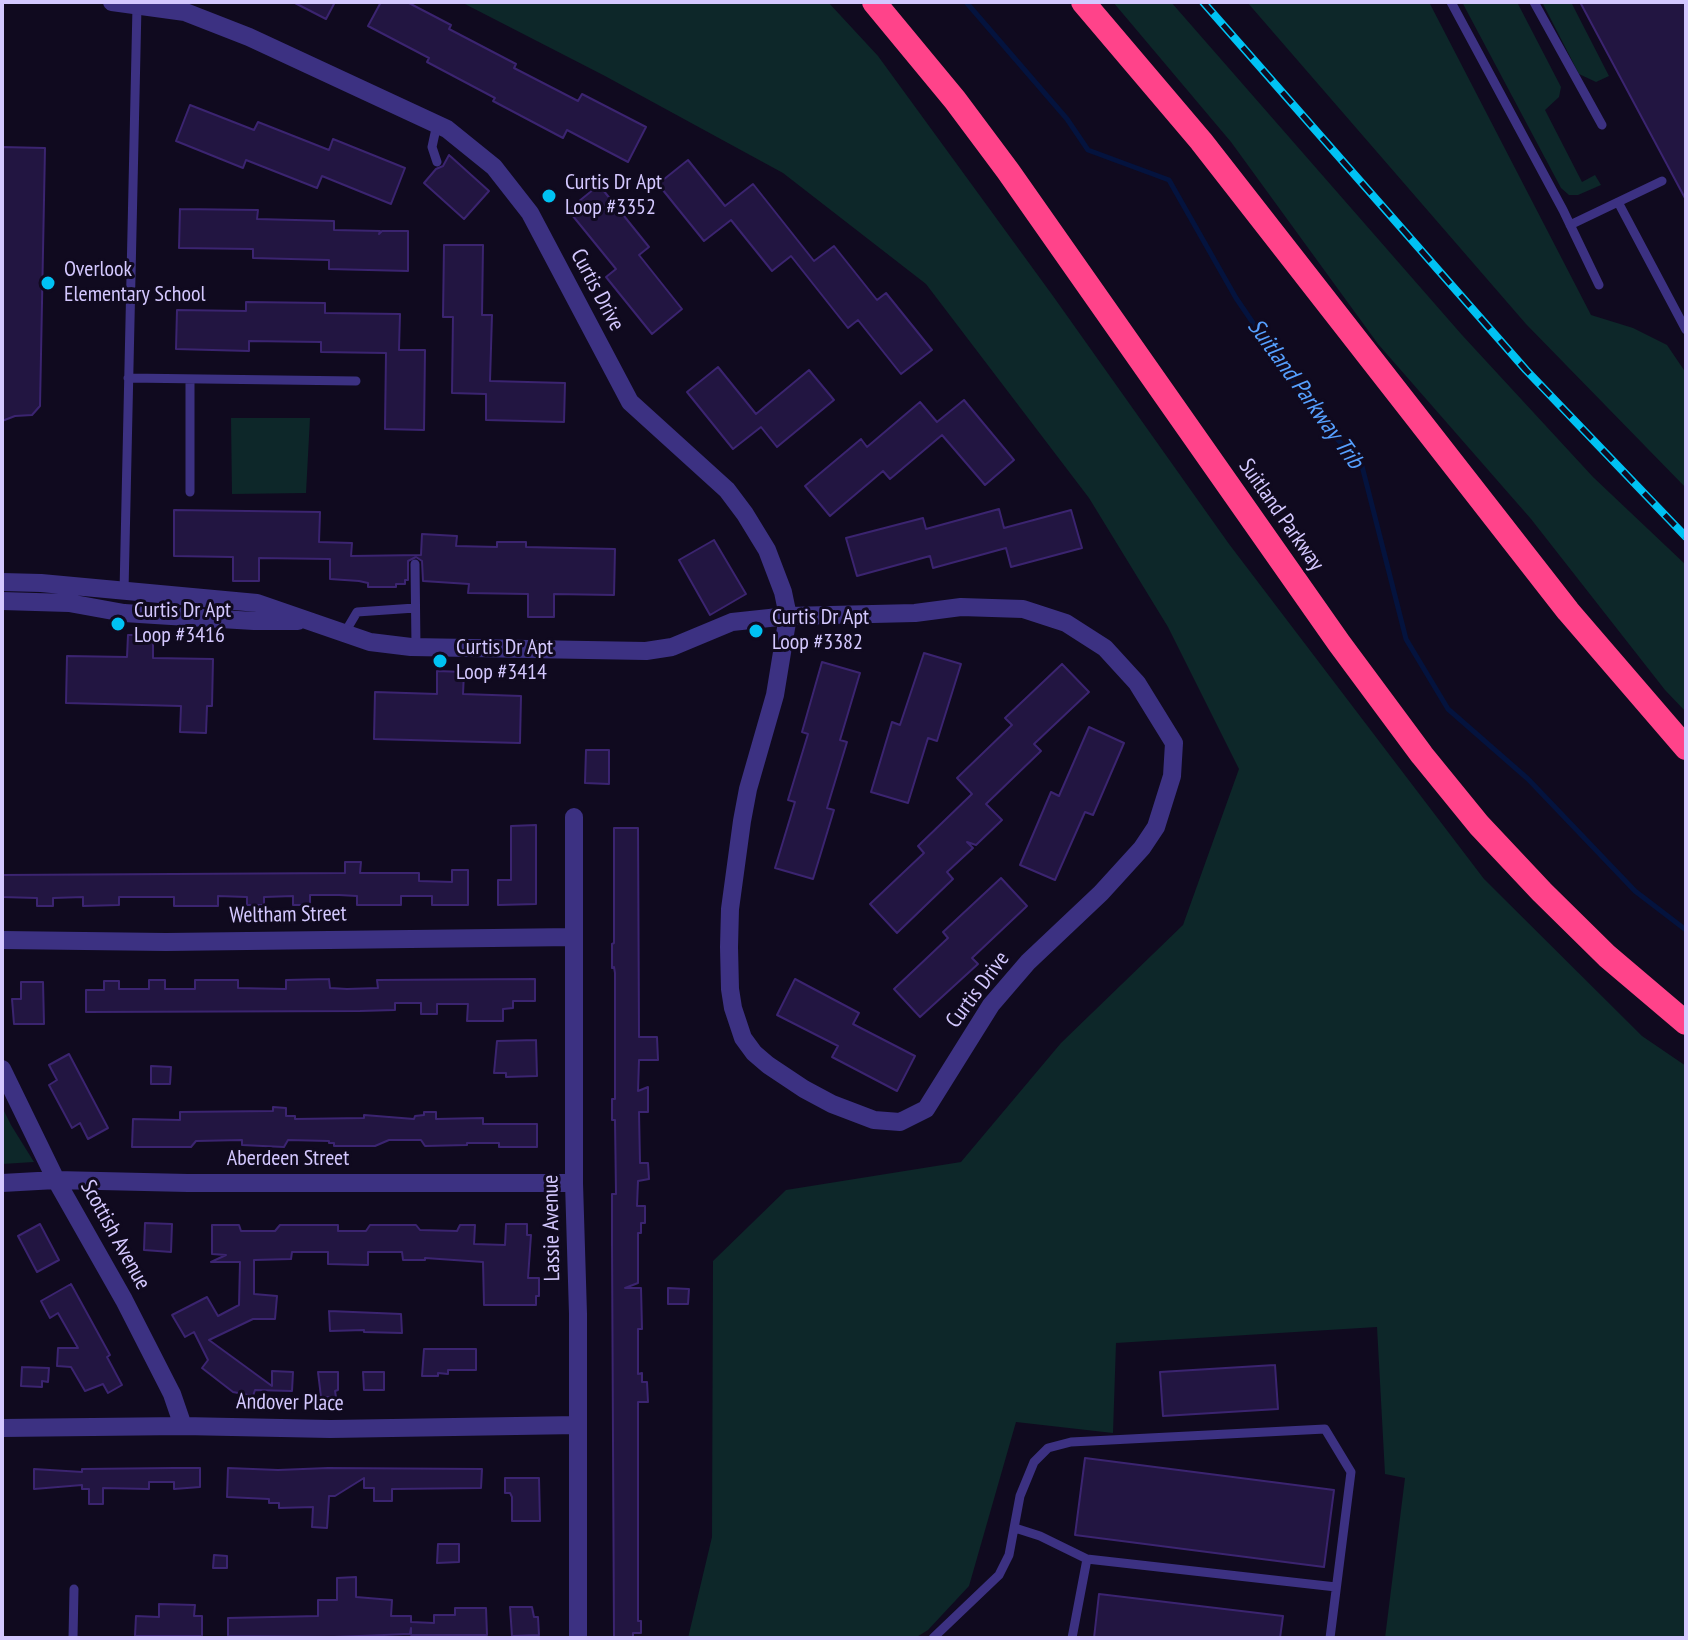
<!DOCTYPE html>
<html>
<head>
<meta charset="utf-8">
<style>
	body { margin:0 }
	#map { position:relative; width:1688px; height:1640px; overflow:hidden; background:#100a1f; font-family:"PT Sans Narrow",sans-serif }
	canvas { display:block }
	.frame { position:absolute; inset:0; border:4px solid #d4c8ff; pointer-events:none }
</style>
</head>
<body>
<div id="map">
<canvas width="1688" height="1640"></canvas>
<div class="frame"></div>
</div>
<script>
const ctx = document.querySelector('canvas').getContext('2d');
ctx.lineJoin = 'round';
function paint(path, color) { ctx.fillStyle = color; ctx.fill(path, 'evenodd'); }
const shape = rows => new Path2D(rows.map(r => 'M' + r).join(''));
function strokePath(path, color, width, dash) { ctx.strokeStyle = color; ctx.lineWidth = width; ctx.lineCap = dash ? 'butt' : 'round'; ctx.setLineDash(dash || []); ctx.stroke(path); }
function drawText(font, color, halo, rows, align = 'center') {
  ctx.font = font + ' "PT Sans Narrow",sans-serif'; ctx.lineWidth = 6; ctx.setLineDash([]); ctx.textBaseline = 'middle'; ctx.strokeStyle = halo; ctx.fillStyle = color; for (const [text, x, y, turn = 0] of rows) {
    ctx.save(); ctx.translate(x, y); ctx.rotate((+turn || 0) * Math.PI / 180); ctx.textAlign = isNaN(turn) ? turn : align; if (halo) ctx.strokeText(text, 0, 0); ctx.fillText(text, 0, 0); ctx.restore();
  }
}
paint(shape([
	[461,2,828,2,878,56,1053,296,1229,544,1484,879,1642,1036,1686,1066,1686,1638,1385,1638,1405,1478,1385,1474,1377,1327,1116,1343,1113,1433,1016,1422,969,1586,928,1630,915,1638,688,1638,712,1537,713,1261,786,1190,961,1162,1061,1043,1183,925,1239,769,1168,627,1089,498,926,284,783,173,605,76],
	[1113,2,1171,2,1462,335,1593,477,1686,565,1686,712,1665,690,1531,519,1378,344,1231,142],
	[1247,2,1429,2,1591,315,1633,328,1667,345,1686,373,1686,488,1526,324],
	[1462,2,1517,2,1561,87,1559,97,1545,110,1582,182,1595,175,1601,185,1578,195,1569,195,1561,188],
	[1542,2,1571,2,1609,76,1596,82,1579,74],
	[231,418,310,418,306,493,232,494],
	[2,1107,11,1125,34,1162,2,1164]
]), '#0d2729');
strokePath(shape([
	[966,2,1067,119,1088,150,1169,180,1236,298,1318,418,1362,466,1406,639,1448,709,1528,779,1635,891,1686,930]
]), '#04133e', 5);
const building = shape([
	[293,2,335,2,326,19,293,2],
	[381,2,407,2,451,25,449,29,516,64,514,68,578,101,582,94,646,127,628,162,567,130,563,138,493,101,495,98,427,62,429,58,368,26,381,2],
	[1580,2,1686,2,1686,200,1580,2],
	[190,105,254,130,258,122,329,150,333,139,405,168,391,204,322,176,317,188,246,160,243,168,176,141,190,105],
	[2,147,45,148,40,406,32,415,15,416,2,421,2,147],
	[449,155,489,191,464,219,424,183,436,169,443,166,449,155],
	[688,160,725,206,753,184,814,261,834,246,877,300,886,293,932,350,901,374,858,320,848,328,791,256,772,271,731,220,704,241,658,184,688,160],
	[599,185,649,247,639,255,682,309,652,334,606,277,616,269,568,210,599,185],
	[180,209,258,210,257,219,334,221,334,230,380,231,379,234,382,231,408,231,408,271,329,269,329,260,253,258,253,249,179,248,180,209],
	[444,245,483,245,482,315,492,315,490,381,565,383,564,422,486,420,486,394,452,393,453,317,443,317,444,245],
	[246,302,325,303,325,313,400,314,399,350,425,350,424,430,385,429,386,353,321,352,321,342,249,341,249,351,176,349,177,310,246,311,246,302],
	[718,367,756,414,809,370,834,400,777,447,761,427,733,449,687,392,718,367],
	[964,400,1014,460,985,485,942,435,890,479,883,471,830,516,805,486,861,439,867,447,920,402,937,422,964,400],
	[999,509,1004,528,1071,510,1082,548,1011,567,1006,548,933,568,930,556,857,576,846,538,923,518,926,529,999,509],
	[174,510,320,512,319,542,352,543,351,556,421,555,422,534,457,536,456,546,497,547,497,542,526,542,526,547,615,549,614,595,554,594,554,617,528,617,528,594,468,593,469,584,423,581,422,561,416,557,408,561,408,580,405,580,405,584,396,584,396,587,368,587,368,583,359,581,330,579,330,559,259,558,259,581,233,581,233,557,174,556,174,510],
	[714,540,746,594,710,615,679,560,714,540],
	[128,635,153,635,153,658,213,659,212,706,207,706,206,733,180,732,181,706,66,703,67,656,127,657,128,635],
	[924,653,961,664,937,741,928,738,908,803,871,792,892,722,900,725,924,653],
	[822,662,860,673,840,740,847,742,827,808,834,810,813,879,775,868,795,802,788,800,808,734,802,732,822,662],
	[1062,664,1089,692,1034,744,1041,751,986,804,1002,820,976,845,967,842,973,848,947,872,953,879,897,933,870,904,924,853,918,846,972,794,957,778,1012,725,1005,718,1062,664],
	[437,671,464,672,463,694,521,696,520,743,374,739,375,692,437,694,437,671],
	[1089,727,1124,743,1093,815,1085,812,1055,880,1020,865,1051,792,1059,796,1089,727],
	[586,750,609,750,609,784,585,783,586,750],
	[536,825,536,904,498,905,498,880,511,880,511,826,536,825],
	[614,828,638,828,639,1037,657,1037,658,1060,639,1060,638,1091,648,1087,648,1112,639,1112,640,1163,648,1163,649,1179,638,1181,637,1206,645,1206,645,1223,641,1223,641,1233,638,1233,638,1283,625,1288,641,1288,642,1329,638,1329,638,1374,642,1373,642,1382,647,1382,648,1402,638,1402,638,1621,641,1621,641,1633,633,1633,633,1638,614,1638,612,1242,612,1194,616,1194,615,1120,612,1120,612,1099,615,1099,615,973,614,967,612,968,612,944,614,943,614,828],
	[345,862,361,862,360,873,419,873,419,881,452,882,452,870,468,870,468,905,432,905,432,896,401,896,401,905,357,905,357,896,339,895,310,895,310,905,293,905,293,896,264,897,264,905,247,905,247,897,218,896,218,906,174,906,174,897,119,897,119,905,83,906,83,897,53,898,53,906,37,906,37,898,2,897,2,875,345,873,345,862],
	[1001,878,1027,906,972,958,978,964,920,1017,894,989,948,938,943,932,1001,878],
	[329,979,330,988,347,989,378,988,377,980,535,979,535,1001,513,1001,513,1008,503,1009,503,1021,467,1021,468,1004,437,1004,437,1014,421,1014,421,1003,395,1003,395,1010,360,1011,86,1012,86,990,104,990,104,981,119,981,119,989,149,989,149,980,165,980,165,989,195,989,195,980,238,980,238,988,286,989,286,980,329,979],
	[795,979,859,1013,853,1024,915,1056,897,1091,832,1057,838,1046,777,1015,795,979],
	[21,982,43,982,44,1024,14,1024,12,999,21,999,21,982],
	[536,1040,537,1076,506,1077,506,1073,494,1073,497,1041,536,1040],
	[69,1054,108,1128,88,1139,80,1123,72,1128,49,1085,57,1080,49,1065,69,1054],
	[151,1066,171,1067,170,1084,151,1084,151,1066],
	[273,1107,286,1108,286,1116,295,1116,295,1119,364,1118,364,1115,414,1119,415,1116,424,1115,424,1112,436,1112,436,1119,483,1118,483,1124,537,1124,537,1147,499,1147,499,1143,467,1143,467,1145,425,1146,421,1140,389,1140,375,1146,334,1146,334,1143,329,1143,329,1141,288,1140,284,1147,242,1145,242,1140,196,1141,191,1147,132,1147,133,1119,180,1120,180,1112,273,1111,273,1107],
	[145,1223,172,1224,171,1252,144,1250,145,1223],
	[40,1224,59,1260,37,1272,18,1236,40,1224],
	[506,1224,527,1224,527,1235,531,1235,528,1278,539,1278,539,1296,536,1296,536,1305,484,1305,483,1262,425,1258,425,1260,403,1260,402,1252,368,1252,368,1265,328,1264,328,1252,292,1252,291,1259,254,1260,254,1294,277,1296,275,1319,253,1319,209,1340,272,1386,272,1371,293,1372,292,1391,255,1390,253,1396,233,1392,202,1368,208,1360,194,1332,185,1337,172,1315,207,1297,218,1316,239,1305,240,1262,211,1262,226,1255,212,1254,212,1225,239,1225,241,1231,275,1231,280,1225,338,1225,338,1231,366,1231,370,1225,416,1225,420,1230,457,1231,460,1225,475,1225,474,1244,505,1245,506,1224],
	[71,1284,110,1355,107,1357,122,1385,108,1393,103,1384,85,1391,71,1367,57,1366,58,1348,78,1348,58,1313,50,1318,41,1301,71,1284],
	[668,1288,689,1289,688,1304,668,1304,668,1288],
	[329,1311,401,1314,402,1333,364,1332,364,1330,330,1331,329,1311],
	[424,1349,476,1349,476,1370,448,1370,448,1374,438,1373,438,1376,422,1376,424,1349],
	[1275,1365,1278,1409,1163,1416,1160,1372,1275,1365],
	[22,1367,49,1368,48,1382,42,1381,42,1387,21,1386,22,1367],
	[318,1372,338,1372,338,1390,335,1391,336,1397,321,1397,318,1372],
	[363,1372,384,1372,384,1390,364,1390,363,1372],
	[1085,1458,1334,1490,1324,1567,1075,1535,1085,1458],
	[174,1468,200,1468,200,1487,174,1489,174,1482,149,1482,149,1489,103,1488,103,1504,89,1504,89,1489,82,1489,82,1485,34,1489,34,1469,82,1472,82,1469,174,1468],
	[228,1468,278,1470,328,1468,482,1469,481,1488,392,1489,392,1501,374,1501,374,1488,364,1488,364,1478,335,1496,329,1496,327,1528,312,1527,313,1507,279,1508,279,1503,269,1503,269,1499,227,1497,228,1468],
	[505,1478,539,1478,540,1521,512,1521,512,1497,510,1493,505,1493,505,1478],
	[438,1544,459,1544,459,1562,437,1563,438,1544],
	[214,1555,227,1556,227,1568,213,1568,214,1555],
	[356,1577,356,1597,392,1600,391,1616,411,1616,411,1622,434,1623,434,1615,455,1615,455,1608,486,1608,487,1635,411,1635,411,1628,410,1634,333,1637,228,1636,228,1618,318,1616,318,1600,337,1600,337,1578,356,1577],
	[1099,1594,1283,1616,1280,1638,1094,1638,1099,1594],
	[159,1604,195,1605,194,1616,202,1616,202,1636,135,1636,136,1616,159,1617,159,1604],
	[510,1607,532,1607,534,1617,538,1617,539,1635,512,1636,510,1607]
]);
paint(building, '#221541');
strokePath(building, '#3b2470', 2);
strokePath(shape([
	[1451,2,1563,210,1599,285],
	[1534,2,1602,125],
	[437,124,432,147,437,162],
	[1618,202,1686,330],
	[1570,225,1662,181],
	[128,378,356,381],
	[190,492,190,379],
	[415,564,416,647],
	[124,591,137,6],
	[344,634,357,612,415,608],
	[1015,1528,1040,1536,1087,1559,1336,1587],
	[73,1638,74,1589],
	[933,1638,999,1575,1009,1555,1020,1496,1034,1462,1048,1448,1071,1442,1325,1429,1351,1472,1330,1638],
	[1072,1638,1087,1559]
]), '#3c3182', 9);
strokePath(shape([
	[2,582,41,583,257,603,370,642,411,647,646,651,672,647,732,622,788,616,783,592,767,550,745,514,727,490,630,402,530,213,494,167,447,129,249,37,185,12,112,2],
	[2,601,69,603,124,613,155,615,254,621,298,621],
	[961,607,1023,609,1066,623,1105,648,1137,683,1174,743,1172,776,1156,827,1142,848,1101,893,1028,962,991,1005,926,1109,900,1122,874,1120,832,1104,804,1089,768,1065,754,1053,743,1038,733,1008,730,989,729,947,730,909,742,821,748,789,775,695,788,616,915,613,961,607],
	[574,817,574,1183,578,1314,578,1638],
	[2,940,166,942,574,937],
	[2,1069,56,1180,124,1300,172,1394,183,1426],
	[2,1183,56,1180,188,1183,574,1183],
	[2,1428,183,1426,330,1429,578,1425]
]), '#3c3182', 18);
strokePath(shape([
	[874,2,955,100,1008,171,1339,643,1422,755,1479,825,1542,892,1607,956,1686,1023],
	[1083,2,1201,141,1568,611,1686,748]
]), '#ff438a', 24);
const rail = shape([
	[1203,2,1526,370,1686,537]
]);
strokePath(rail, '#00c2f3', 8);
strokePath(rail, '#100a1f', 5, [15]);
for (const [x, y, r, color] of [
	[549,196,8,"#00c2f3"],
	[48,283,8,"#00c2f3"],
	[118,624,8,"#00c2f3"],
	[756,631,8,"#00c2f3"],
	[440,661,8,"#00c2f3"]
]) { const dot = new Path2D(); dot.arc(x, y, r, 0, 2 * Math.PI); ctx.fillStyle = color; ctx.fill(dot); strokePath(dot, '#100a1f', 3); }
drawText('22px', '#d4c8ff', '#100a1f', [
	["Curtis Dr Apt",565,183],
	["Loop #3352",565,208],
	["Overlook",64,270],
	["Elementary School",64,295],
	["Curtis Dr Apt",134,611],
	["Loop #3416",134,636],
	["Curtis Dr Apt",772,618],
	["Loop #3382",772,643],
	["Curtis Dr Apt",456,648],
	["Loop #3414",456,673]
], 'left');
drawText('22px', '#d4c8ff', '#100a1f', [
	["Curtis Drive",597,290,62],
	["Suitland Parkway",1281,515,55],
	["Weltham Street",288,915,-1],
	["Curtis Drive",978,990,-53],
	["Aberdeen Street",288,1159],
	["Lassie Avenue",552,1228,-91],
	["Scottish Avenue",115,1235,61],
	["Andover Place",290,1403,1]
]);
drawText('italic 24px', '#56a0ff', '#100a1f', [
	["Suitland Parkway Trib",1305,394,54]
]);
</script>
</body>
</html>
